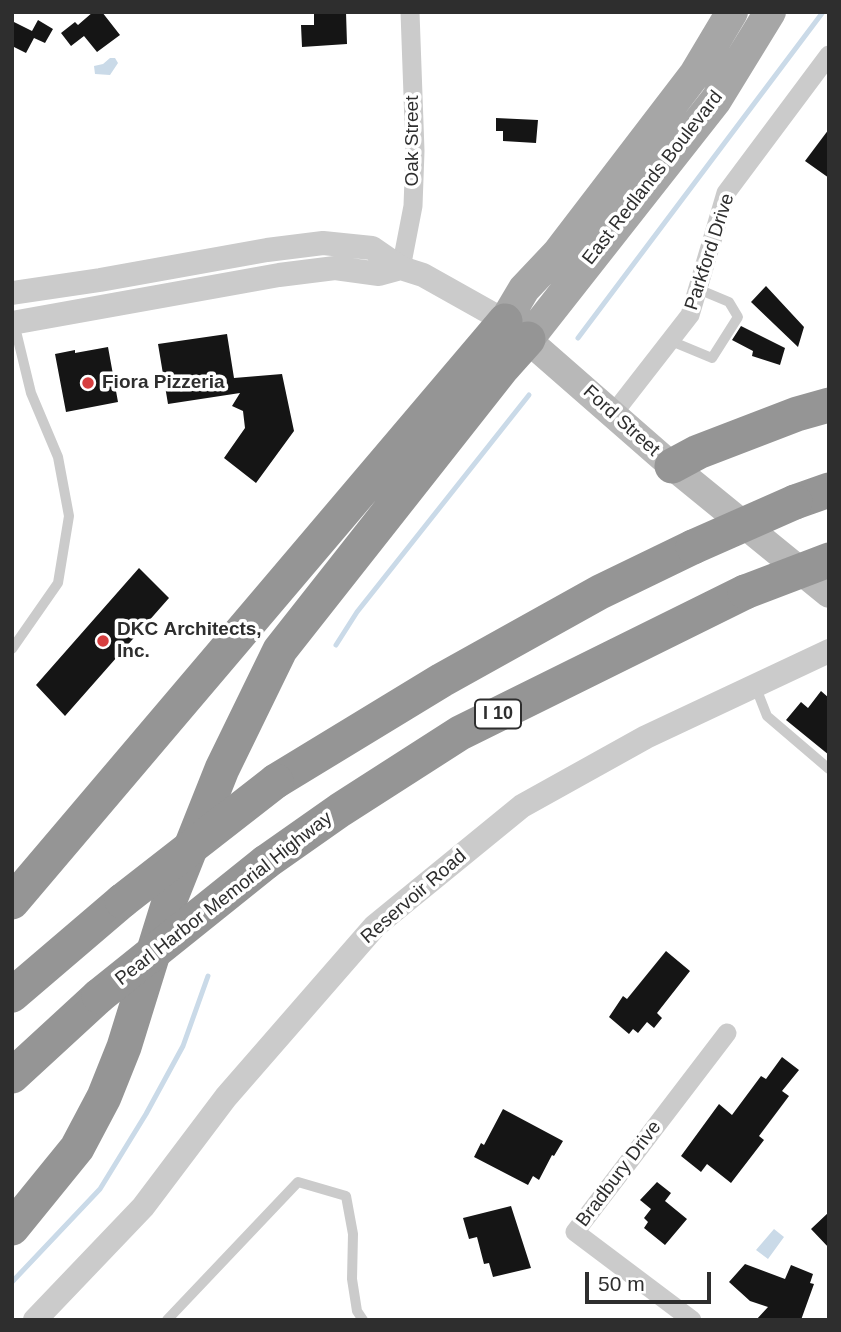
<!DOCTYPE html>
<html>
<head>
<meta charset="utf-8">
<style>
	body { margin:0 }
	#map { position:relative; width:841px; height:1332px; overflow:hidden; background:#fff; font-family:Arial,sans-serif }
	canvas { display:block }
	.frame { position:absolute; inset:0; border:14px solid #2e2e2e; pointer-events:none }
	.scale { position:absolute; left:585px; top:1272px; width:126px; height:32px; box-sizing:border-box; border:4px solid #2e2e2e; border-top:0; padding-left:9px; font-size:21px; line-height:24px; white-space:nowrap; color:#2e2e2e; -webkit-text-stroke:5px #fff; paint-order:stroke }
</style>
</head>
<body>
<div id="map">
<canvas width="841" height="1332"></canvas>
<div class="frame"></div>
<div class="scale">50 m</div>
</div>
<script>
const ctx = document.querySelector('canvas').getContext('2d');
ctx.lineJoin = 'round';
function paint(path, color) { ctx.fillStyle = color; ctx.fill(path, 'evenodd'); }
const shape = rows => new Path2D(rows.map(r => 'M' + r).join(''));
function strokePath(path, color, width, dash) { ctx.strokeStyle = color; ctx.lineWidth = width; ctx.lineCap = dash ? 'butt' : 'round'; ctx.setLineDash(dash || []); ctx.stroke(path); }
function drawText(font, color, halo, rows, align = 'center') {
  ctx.font = font + ' Arial,sans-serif'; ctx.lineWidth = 7; ctx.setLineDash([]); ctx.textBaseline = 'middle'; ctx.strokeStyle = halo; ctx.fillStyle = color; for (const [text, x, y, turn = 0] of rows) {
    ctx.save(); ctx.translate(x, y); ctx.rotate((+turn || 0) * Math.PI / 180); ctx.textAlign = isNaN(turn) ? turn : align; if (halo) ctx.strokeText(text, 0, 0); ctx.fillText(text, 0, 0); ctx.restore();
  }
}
paint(shape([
	[110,58,115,58,118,63,110,75,95,74,94,66,103,64],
	[774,1229,784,1237,768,1259,756,1250]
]), '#cadae8');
strokePath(shape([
	[578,338,823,12],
	[336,645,357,612,529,395],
	[12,1282,100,1189,146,1114,183,1046,208,976]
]), '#cadae8', 5);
paint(shape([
	[93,12,102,12,120,35,97,52,84,36,71,46,61,33,75,22,78,25],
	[314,12,346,12,347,44,302,47,301,25,314,25],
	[38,20,53,29,45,43,34,38,26,53,12,46,12,21,32,31],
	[496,118,538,120,536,143,503,141,503,131,496,131],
	[829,129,829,178,805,161],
	[766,286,804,327,798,347,751,302],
	[741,326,785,348,780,365,752,356,753,351,732,340],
	[227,334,234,378,282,374,294,431,256,483,224,458,245,428,243,411,232,406,240,393,168,404,158,344],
	[108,347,118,402,66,412,55,354,75,350,75,353],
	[139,568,169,598,65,716,36,685],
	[821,691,829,698,829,755,786,720,801,702,808,708],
	[666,951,690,971,657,1013,662,1018,654,1028,647,1022,638,1033,633,1029,629,1034,609,1017,623,996,627,999],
	[782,1057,799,1070,782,1091,789,1096,759,1136,764,1140,731,1183,707,1164,701,1172,681,1156,719,1104,732,1115,761,1076,766,1079],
	[503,1109,563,1141,554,1156,552,1155,539,1180,533,1176,528,1185,474,1157,481,1143,484,1145],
	[657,1182,671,1193,665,1201,687,1219,665,1245,644,1228,648,1222,644,1218,651,1209,640,1200],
	[511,1206,531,1268,493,1277,489,1263,484,1264,477,1237,469,1239,463,1218],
	[829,1212,829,1248,811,1229],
	[745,1264,785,1279,791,1265,813,1274,810,1283,814,1284,801,1320,756,1320,768,1307,750,1301,729,1282]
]), '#151515');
strokePath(shape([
	[671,341,712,358,738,317,729,302,698,289],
	[12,649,58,583,69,516,58,457,31,393,14,323],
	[756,688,767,716,829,769],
	[167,1320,298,1182,346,1196,353,1234,352,1279,357,1311,363,1320]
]), '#cbcbcb', 10);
strokePath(shape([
	[401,268,413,206,415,151,410,12],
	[613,414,690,315,726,193,829,55],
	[692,1320,575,1232,727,1033]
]), '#cbcbcb', 19);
strokePath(shape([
	[12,293,100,280,267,250,323,243,372,248,401,268,423,275,505,321],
	[12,323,279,275,335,268,379,274,401,268],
	[35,1320,143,1207,226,1097,375,926,522,806,646,737,829,651]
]), '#cbcbcb', 24);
strokePath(shape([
	[513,327,672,466,829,594]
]), '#b8b8b8', 28);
strokePath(shape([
	[505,321,524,289,558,253,695,74,732,12],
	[528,339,716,100,770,12]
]), '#a6a6a6', 32);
strokePath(shape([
	[672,466,698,452,797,414,829,405],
	[795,502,829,490],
	[276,781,442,680,600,592,693,547],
	[266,862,340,810,460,733,745,592],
	[12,902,505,321],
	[12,995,122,901],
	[12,1076,99,996],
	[12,1228,77,1148,104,1097,124,1047,169,902,222,769,280,650,503,367,528,339]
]), '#959595', 35);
strokePath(shape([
	[693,547,795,502],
	[745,592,829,560],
	[122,901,276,781],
	[99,996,266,862]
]), '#959595', 35);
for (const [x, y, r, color] of [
	[88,383,7,"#d63e3f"],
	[103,641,7,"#d63e3f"]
]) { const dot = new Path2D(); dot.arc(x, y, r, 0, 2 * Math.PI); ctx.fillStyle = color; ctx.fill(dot); strokePath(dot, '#fff', 2.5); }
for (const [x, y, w] of [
	[498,714,46]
]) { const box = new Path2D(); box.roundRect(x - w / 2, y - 14.5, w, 29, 5); ctx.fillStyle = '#fff'; ctx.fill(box); strokePath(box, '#2e2e2e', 2); }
drawText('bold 18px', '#2e2e2e', null, [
	["I 10",498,714]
]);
drawText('19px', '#2e2e2e', '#fff', [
	["Oak Street",413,141,-90],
	["East Redlands Boulevard",653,178,-52],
	["Parkford Drive",710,252,-72],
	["Ford Street",621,421,42],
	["Reservoir Road",414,897,-41],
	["Pearl Harbor Memorial Highway",224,899,-38],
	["Bradbury Drive",619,1174,-53]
]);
drawText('bold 19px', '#2e2e2e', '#fff', [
	["Fiora Pizzeria",102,383],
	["DKC Architects,",117,630],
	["Inc.",117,652]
], 'left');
</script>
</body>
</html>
